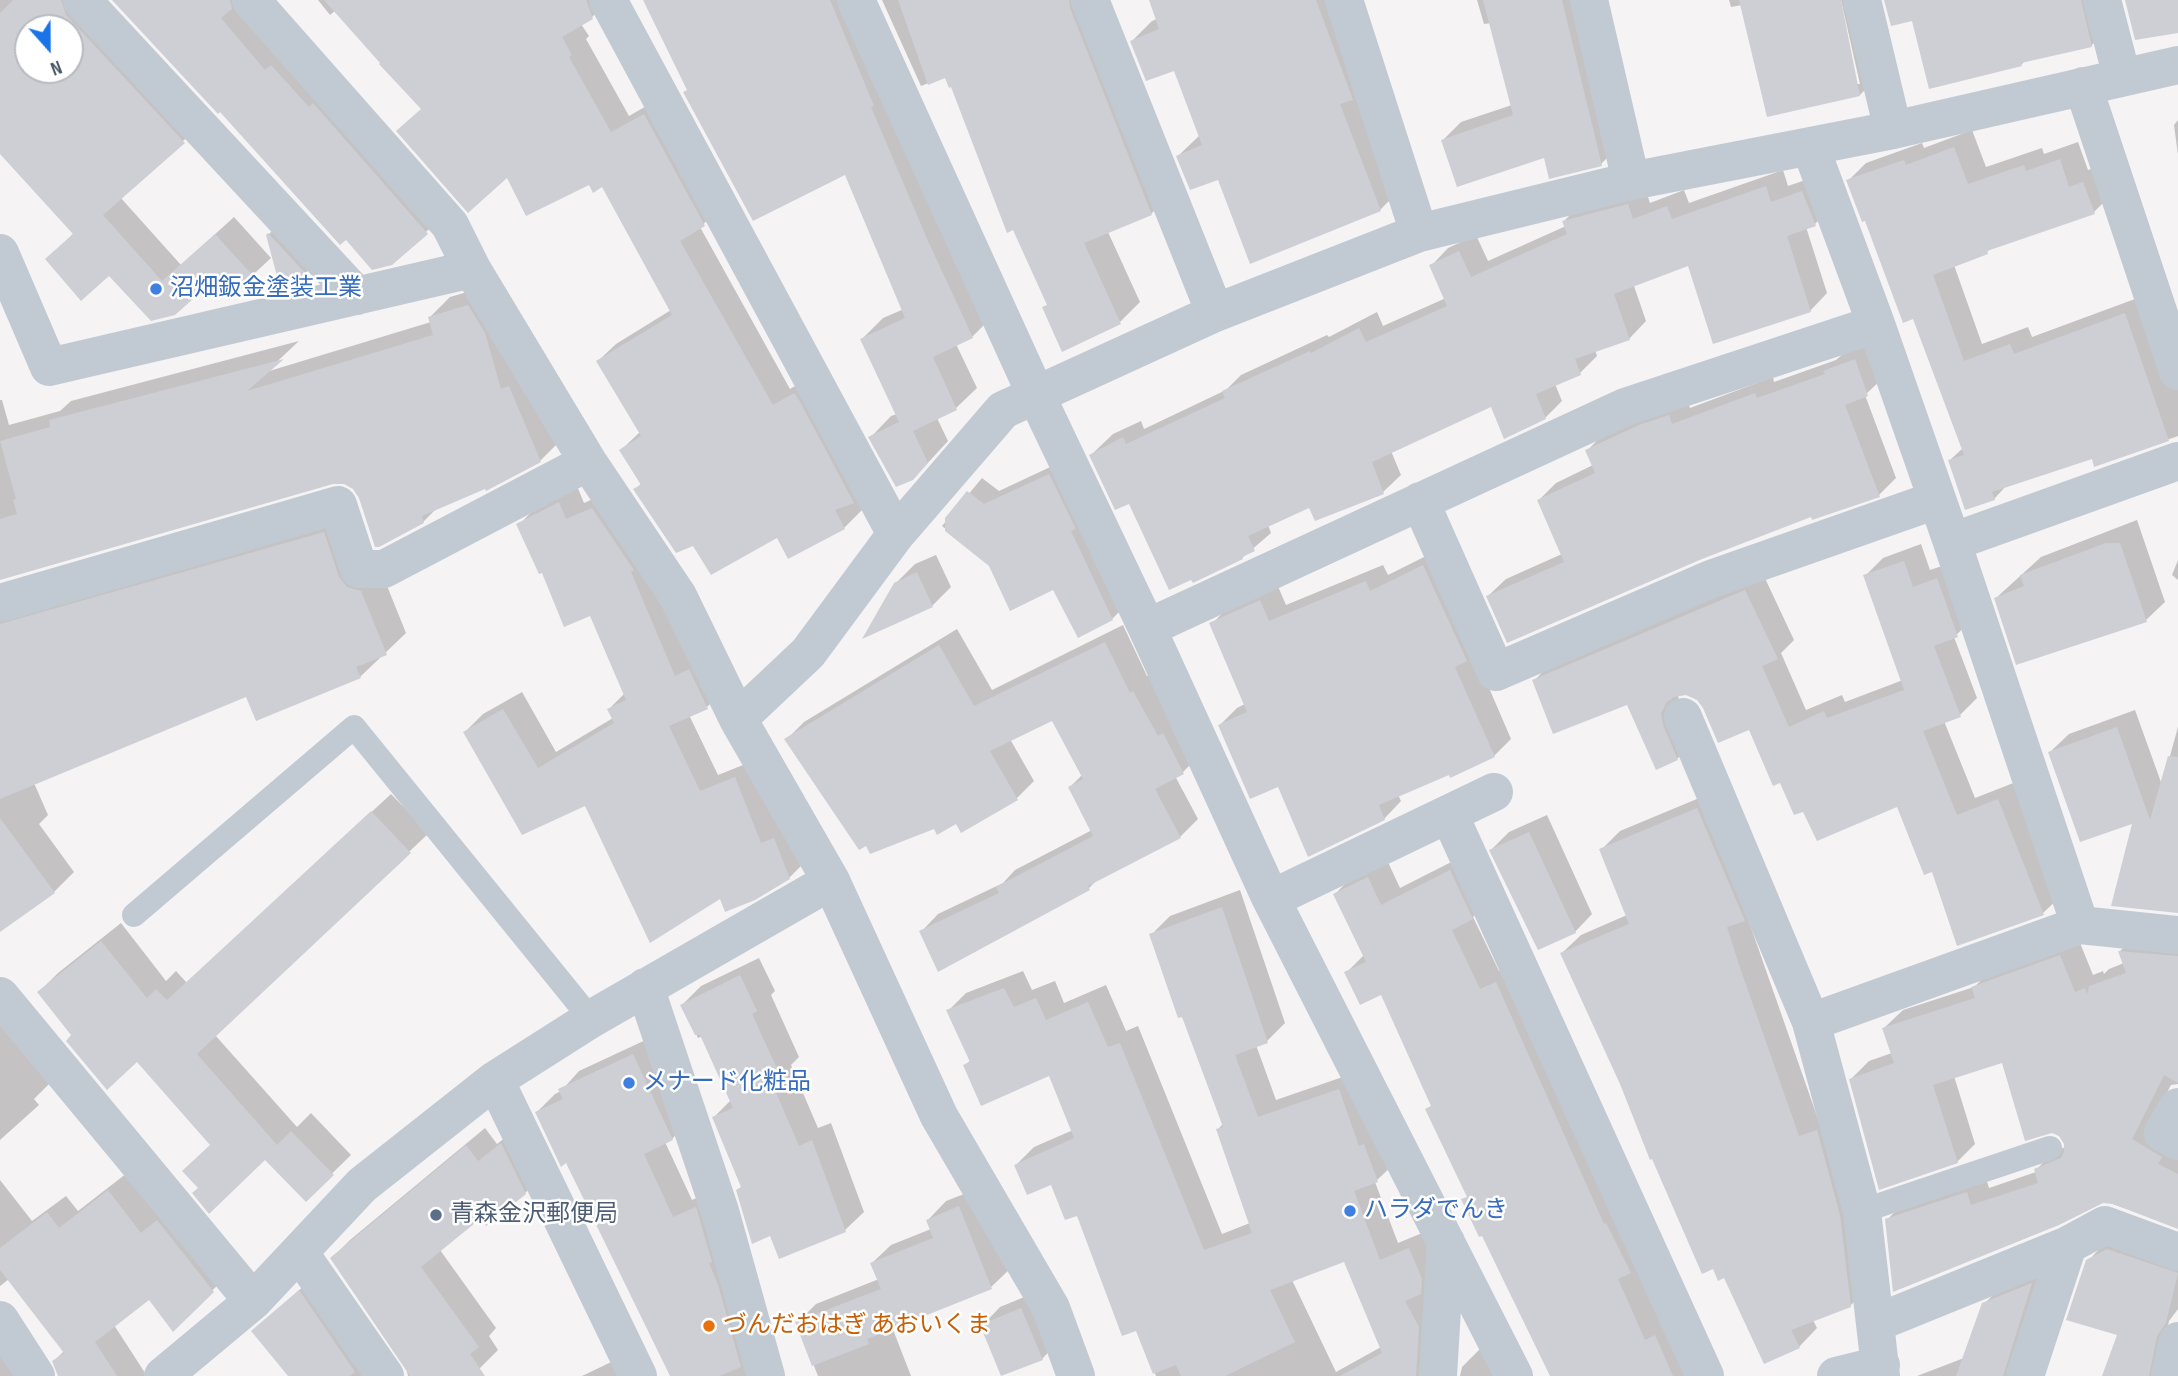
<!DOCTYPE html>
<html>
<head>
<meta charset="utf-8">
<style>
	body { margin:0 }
	#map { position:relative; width:2178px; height:1376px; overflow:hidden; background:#f5f3f3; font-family:"Sofia Sans Condensed",sans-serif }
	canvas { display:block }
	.north { position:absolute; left:14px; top:14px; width:70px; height:70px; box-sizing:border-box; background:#fff; border:2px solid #b7bbc0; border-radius:50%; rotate:159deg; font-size:19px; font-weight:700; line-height:28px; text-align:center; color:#4a5661 }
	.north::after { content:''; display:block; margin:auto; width:24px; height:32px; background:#1a73e8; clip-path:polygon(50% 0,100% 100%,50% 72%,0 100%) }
</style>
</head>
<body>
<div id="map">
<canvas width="2178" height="1376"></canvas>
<div class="north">N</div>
</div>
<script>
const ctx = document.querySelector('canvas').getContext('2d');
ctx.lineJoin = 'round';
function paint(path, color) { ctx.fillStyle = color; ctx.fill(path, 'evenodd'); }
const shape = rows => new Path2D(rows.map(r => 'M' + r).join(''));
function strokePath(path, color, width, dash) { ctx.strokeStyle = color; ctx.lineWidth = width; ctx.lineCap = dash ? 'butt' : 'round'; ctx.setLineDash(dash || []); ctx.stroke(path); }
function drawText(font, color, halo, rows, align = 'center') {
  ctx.font = font + ' "Sofia Sans Condensed","Noto Sans JP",sans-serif'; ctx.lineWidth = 5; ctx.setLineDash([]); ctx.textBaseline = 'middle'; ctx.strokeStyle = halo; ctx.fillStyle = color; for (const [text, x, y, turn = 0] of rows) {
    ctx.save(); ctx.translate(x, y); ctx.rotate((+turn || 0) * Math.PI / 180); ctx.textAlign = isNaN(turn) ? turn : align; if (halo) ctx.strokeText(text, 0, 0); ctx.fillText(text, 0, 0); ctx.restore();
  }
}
paint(shape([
	[0,0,86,0,202,124,120,197,181,265,234,217,271,258,229,297,212,279,174,314,109,274,47,259,74,233,0,151],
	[28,28,70,28,70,70,28,70],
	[114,0,238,0,445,215,391,263,346,237],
	[318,0,610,0,592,17,581,24,589,36,586,39,629,116,662,97,722,207,700,227,790,389,812,376,862,510,844,528,694,543,635,489,642,483,621,450,641,431,598,361,616,344,671,310,603,185,507,175,423,108,336,10,330,15],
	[655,0,862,0,993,316,972,337,956,344,977,388,956,408,937,418,948,441,913,479,871,437,891,416,897,414,862,339,883,318,904,309,846,173],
	[882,0,1095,0,1172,193,1151,214,1108,232,1140,302,1120,322,1044,308,1048,304,952,85,946,76,921,86],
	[1150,0,1344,0,1401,189,1380,210,1219,177,1178,156,1200,135,1175,68,1132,41,1152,21,1157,19],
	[1477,0,1584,0,1620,145,1601,164,1443,140,1461,122,1512,105,1491,23,1484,24],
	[1729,0,1838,0,1856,84,1860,84,1841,0,1861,0,1878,76,1860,95,1742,5,1731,7],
	[1886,0,2101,0,2109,28,2091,46,2025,61,2021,65,1914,19],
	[2178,120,2178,155,2174,125],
	[1972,130,1986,167,2042,148,2044,154,2078,142,2088,170,2102,165,2112,194,2094,212,1992,247,1987,252,1954,265,1982,344,2028,327,2032,337,2143,296,2178,366,2178,436,2096,465,2093,456,2007,485,1994,499,1950,460,1963,448,1914,317,1848,181,1866,163,1922,143,1924,148],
	[1783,170,1788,186,1820,175,1832,207,1815,224,1806,227,1827,293,1810,311,1689,264,1634,286,1646,321,1629,339,1595,350,1597,356,1580,373,1555,384,1562,401,1545,418,1492,405,1391,451,1401,475,1383,492,1310,506,1268,525,1271,533,1242,558,1130,501,1091,455,1113,434,1141,421,1144,429,1226,390,1241,375,1327,335,1329,337,1377,312,1383,326,1446,298,1431,266,1448,248,1476,235,1488,261,1566,226,1564,221,1581,204,1645,188,1650,203,1684,190,1689,203],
	[278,225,315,264,291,287,268,235],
	[488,286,560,441,540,461,438,507,423,522,360,497,354,488,344,482,332,482,0,578,0,400,2,400,9,425,60,411,71,401,299,341,266,372,431,322,430,317,450,297],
	[1872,343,1884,377,1865,395,1896,478,1879,495,1812,515,1488,596,1506,579,1562,554,1539,500,1556,483,1593,465,1587,451,1604,433,1687,399,1690,408,1773,377,1774,382,1836,360,1843,354],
	[1063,461,1126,605,1112,619,1054,588,991,565,942,526,982,478,999,491],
	[577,486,584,503,610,491,725,689,707,707,689,715,718,775,753,761,807,860,789,878,720,896,585,804,465,732,483,714,522,692,556,752,613,718,609,709,625,693,591,614,543,570,519,525,536,507],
	[344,513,381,571,406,633,360,677,247,695,34,783,48,815,39,824,74,872,54,892,0,930,0,591],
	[2137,520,2165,602,2146,620,1996,598,2041,557],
	[1921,544,1930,570,1954,562,1974,618,1954,637,1977,698,1960,715,1944,721,1975,798,2016,782,2061,896,2043,913,1933,870,1898,805,1804,809,1781,781,1750,727,1704,707,1698,699,1687,694,1678,695,1680,707,1694,742,1677,759,1628,702,1534,681,1551,663,1763,574,1794,640,1781,653,1806,710,1842,695,1845,702,1903,680,1865,576,1883,558],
	[1440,549,1474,653,1511,739,1494,756,1398,795,1401,801,1384,819,1279,784,1220,725,1237,708,1245,704,1212,624,1229,606,1277,584,1286,605,1383,565,1388,575],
	[936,555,951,587,932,606,895,584,915,564],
	[2178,560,2178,580,2172,575],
	[1123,625,1147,676,1151,675,1200,755,1183,772,1175,776,1198,819,1180,837,1098,879,1089,888,921,932,938,914,1003,883,1015,870,1092,830,1070,787,1083,774,1053,718,1010,739,1034,781,1017,798,957,822,935,827,787,739,804,722,957,629,992,690],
	[2135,710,2162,785,2178,727,2178,911,2135,822,2050,752,2069,734],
	[1716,791,1747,916,1818,1119,1869,1287,1850,1306,1813,1320,1817,1328,1799,1347,1725,1276,1622,1084,1562,953,1581,935,1627,915,1601,850,1620,831],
	[391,794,429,833,215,1035,297,1127,311,1113,351,1155,306,1199,266,1157,200,1188,212,1145,137,1059,74,1035,39,992,58,973,121,923,166,981,176,971,187,983],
	[1547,815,1592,914,1575,932,1491,850,1509,832],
	[1469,853,1490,899,1473,917,1499,971,1515,964,1693,1376,1563,1376,1427,1110,1433,1104,1382,992,1346,973,1364,955,1335,894,1354,875,1387,860,1400,888],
	[1240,890,1285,1023,1267,1041,1256,1045,1276,1100,1357,1072,1395,1163,1375,1182,1398,1243,1427,1231,1434,1376,1156,1376,1137,1329,1078,1214,1052,1183,1016,1165,1034,1147,1073,1130,1050,1074,965,1065,971,1060,948,1011,966,993,1023,971,1032,990,1055,981,1064,1003,1106,985,1126,1031,1138,1026,1222,1234,1250,1223,1218,1129,1223,1124,1152,934,1170,916],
	[1345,1260,1381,1347,1336,1372,1292,1280],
	[2138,934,2178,938,2178,1084,2171,1085,2162,1102,2178,1138,2178,1227,2104,1201,1887,1220,1905,1201,1985,1175,1989,1188,2036,1172,2036,1170,2054,1151,2066,1147,2066,1142,2054,1132,2003,1060,1954,1076,1975,1144,1957,1162,1851,1079,1869,1061,1892,1053,1884,1028,1903,1010,1974,987,1992,970,2078,938,2093,975,2103,971,2104,974,2109,969,2124,963,2120,951],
	[759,958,775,991,771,995,799,1057,791,1065,818,1128,831,1123,864,1212,845,1230,771,1234,743,1186,714,1117,731,1100,703,1036,698,1038,682,1005,701,986],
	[0,1020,52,1081,34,1099,39,1105,0,1140],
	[652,1037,690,1120,672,1139,665,1142,692,1200,714,1190,767,1376,672,1376,567,1160,537,1112,555,1094,561,1091,579,1071],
	[520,1126,543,1175,525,1193,480,1216,440,1250,496,1328,489,1336,498,1350,480,1368,467,1376,408,1376,405,1363,332,1258,350,1240,485,1128,497,1144],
	[127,1173,231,1272,173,1329,149,1298,114,1325,147,1376,65,1376,55,1360,64,1351,9,1279,0,1286,0,1180,32,1221,66,1196,78,1211],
	[977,1189,1010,1269,991,1287,892,1327,911,1376,818,1376,797,1323,816,1304,879,1279,872,1263,891,1245,931,1229,928,1220,946,1201],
	[2121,1237,2178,1258,2178,1309,2169,1321,2161,1357,2166,1376,2107,1376,2119,1334,2088,1261,2101,1247],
	[2048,1267,2013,1376,1917,1376,1964,1358,1984,1304,2002,1286],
	[318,1273,392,1376,290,1376,254,1331],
	[1039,1291,1060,1340,1042,1359,982,1326,1000,1307],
	[0,1331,31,1376,0,1376],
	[1481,1348,1521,1376,1460,1376,1462,1367],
	[630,1353,644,1376,582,1376]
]), '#0003');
paint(shape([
	[13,0,61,0,66,15,185,143,103,215,162,281,215,234,254,277,229,300,212,282,175,315,151,321,109,276,81,301,45,259,73,234,0,154,0,13],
	[28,28,70,28,70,70,28,70],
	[112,0,230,0,232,9,221,18,265,70,271,65,309,107,313,103,428,234,392,265,372,270,346,240,340,245,220,112,218,114],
	[324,0,586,0,593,19,562,37,572,55,569,57,611,132,644,114,705,226,680,241,773,405,794,393,799,400,854,503,835,510,845,529,788,559,777,538,711,575,693,546,676,553,633,489,641,485,619,450,641,436,596,361,672,315,602,187,593,193,589,185,526,216,507,178,468,213,396,131,421,109,379,64,380,63],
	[643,0,830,0,874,106,871,107,928,241,973,338,933,357,957,410,913,431,928,463,913,480,896,487,868,437,899,422,860,339,905,318,845,175,753,221,683,92,687,90],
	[898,0,1069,0,1070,8,1152,215,1084,243,1121,324,1062,352,1042,307,1047,305,1013,230,1007,233,951,87,949,88,945,78,928,85],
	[1149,0,1316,0,1353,100,1340,104,1381,211,1250,264,1218,180,1190,190,1176,156,1202,145,1174,71,1146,81,1130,41,1159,29],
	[1483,0,1562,0,1602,166,1549,179,1544,158,1457,187,1441,140,1513,115],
	[1739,0,1841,0,1860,96,1767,117],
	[1884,0,2081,0,2092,47,2021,63,2022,66,1929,89,1912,21,1891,26],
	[2125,0,2178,0,2178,33,2135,40],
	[1954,147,1968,184,2024,165,2026,171,2060,159,2069,187,2083,182,2095,214,1987,251,1988,254,1933,275,1964,361,2010,344,2014,354,2125,313,2169,441,2094,467,2092,459,1992,492,1995,500,1965,510,1948,460,1964,455,1913,319,1903,323,1865,221,1862,222,1846,180,1904,160,1906,165],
	[1766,186,1771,202,1802,191,1816,226,1787,236,1811,312,1713,344,1688,266,1614,294,1630,340,1575,359,1581,375,1536,394,1546,419,1504,439,1491,407,1372,462,1384,494,1315,521,1309,508,1248,536,1255,551,1242,557,1243,559,1193,583,1191,580,1169,590,1129,504,1115,510,1089,455,1123,437,1126,444,1225,398,1222,391,1310,351,1311,353,1359,328,1366,342,1447,306,1429,265,1459,251,1471,277,1567,234,1562,221,1628,204,1633,219,1667,206,1672,219],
	[268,233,307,275,292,288,281,291,266,235],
	[468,305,485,333,501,389,509,386,541,462,486,491,485,489,422,516,424,523,379,547,375,547,359,498,353,489,344,484,333,484,0,580,0,519,17,514,13,500,16,499,0,441,50,427,49,420,284,359,247,391,433,335,428,317],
	[1855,359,1868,396,1845,405,1880,497,1812,520,1811,517,1702,559,1507,643,1486,596,1564,562,1537,500,1595,473,1585,450,1639,425,1669,415,1672,424,1755,393,1757,398,1825,374,1823,371],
	[1049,474,1076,529,1071,531,1113,620,1078,638,1053,590,1010,611,989,566,945,531,945,518,967,491,984,504],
	[559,502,566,519,592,508,634,570,631,572,675,676,689,669,708,709,669,726,700,791,735,777,761,843,774,838,790,879,755,900,725,912,720,899,650,943,585,806,522,835,463,732,503,709,538,768,614,723,607,709,626,700,590,616,564,627,542,573,539,574,516,524],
	[324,532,339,577,347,587,361,591,387,655,356,667,361,678,256,721,246,697,0,799,0,624],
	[2106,543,2120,543,2147,622,2016,665,1994,598,2024,586,2020,575],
	[1904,561,1913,587,1937,578,1958,637,1934,646,1961,717,1923,731,1957,815,1998,799,2044,915,1957,946,1932,872,1924,875,1897,807,1817,841,1803,812,1794,815,1780,783,1773,786,1749,730,1718,743,1703,708,1697,700,1686,695,1674,697,1666,703,1661,714,1663,725,1678,760,1656,770,1627,705,1553,734,1532,680,1745,590,1778,659,1762,666,1789,727,1824,711,1827,718,1904,690,1863,575],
	[1423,565,1467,661,1455,667,1495,757,1450,778,1449,775,1379,805,1385,820,1308,857,1278,787,1250,799,1218,725,1247,712,1209,623,1260,600,1269,621,1366,581,1370,591],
	[917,572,933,607,862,639,894,583],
	[1105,642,1130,693,1133,691,1158,736,1163,733,1184,774,1155,789,1181,838,1088,886,1090,890,938,972,919,931,999,893,996,887,1093,836,1068,787,1083,779,1052,721,990,751,1018,800,961,833,956,824,937,835,934,829,870,854,866,846,859,850,784,739,939,645,974,706],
	[2117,727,2150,820,2168,756,2178,757,2178,913,2111,906,2132,824,2080,842,2048,752],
	[1697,808,1745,921,1727,927,1738,962,1799,1136,1817,1130,1840,1215,1851,1307,1791,1330,1800,1348,1764,1364,1724,1278,1718,1281,1713,1269,1702,1274,1652,1159,1650,1160,1620,1084,1560,953,1629,924,1599,849],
	[371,811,411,853,197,1054,277,1145,291,1131,334,1175,306,1202,265,1160,209,1214,192,1193,198,1188,182,1171,210,1145,137,1062,107,1090,66,1041,71,1035,37,992,101,941,147,998,156,989,167,1000],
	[0,818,55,893,0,932],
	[1529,832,1576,933,1538,950,1489,850],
	[1450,870,1473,919,1452,930,1480,989,1496,982,1604,1224,1606,1223,1631,1273,1618,1279,1645,1340,1655,1335,1673,1376,1550,1376,1482,1236,1479,1237,1461,1199,1467,1197,1425,1109,1431,1106,1381,995,1360,1005,1344,972,1366,962,1333,894,1368,877,1381,905],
	[1222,907,1268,1043,1235,1055,1258,1117,1339,1089,1359,1146,1364,1144,1378,1182,1354,1191,1380,1260,1409,1248,1422,1279,1421,1294,1405,1301,1419,1327,1416,1376,1340,1376,1382,1353,1344,1262,1270,1290,1295,1342,1225,1376,1181,1376,1176,1365,1153,1374,1136,1331,1122,1336,1077,1216,1065,1220,1051,1185,1027,1195,1014,1165,1074,1138,1049,1076,981,1106,963,1065,970,1062,946,1010,1004,988,1014,1007,1036,998,1046,1020,1088,1002,1108,1047,1120,1043,1204,1250,1252,1233,1216,1129,1223,1127,1182,1017,1178,1018,1149,934],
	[2118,951,2178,956,2178,1083,2164,1075,2132,1139,2162,1157,2158,1164,2178,1174,2178,1229,2113,1204,2103,1203,2059,1225,1893,1292,1885,1219,1967,1192,1971,1205,2038,1183,2034,1169,2061,1158,2064,1152,2064,1144,2059,1136,2052,1133,2025,1141,2002,1063,1933,1085,1958,1163,1879,1190,1849,1079,1894,1063,1882,1028,1975,998,1971,987,2060,955,2075,992,2085,988,2087,995,2089,986,2126,973],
	[740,975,757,1011,752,1014,781,1077,771,1081,799,1146,812,1140,846,1232,779,1259,770,1236,752,1244,736,1190,741,1187,712,1117,733,1108,700,1035,695,1035,680,1005],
	[633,1054,673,1140,644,1154,673,1217,696,1207,712,1262,709,1263,718,1285,741,1367,719,1376,670,1376,566,1163,561,1167,535,1112,563,1099,558,1089],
	[501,1143,526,1194,486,1226,480,1219,421,1267,479,1347,470,1354,485,1376,410,1376,330,1258,466,1145,478,1161],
	[108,1190,141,1233,157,1220,214,1292,173,1332,149,1300,95,1342,117,1376,58,1376,52,1361,64,1353,0,1270,0,1248,47,1212,59,1228],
	[959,1206,992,1289,867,1339,869,1344,812,1366,795,1322,881,1289,870,1263,933,1238,926,1220],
	[2107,1249,2178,1273,2166,1323,2157,1336,2149,1376,2102,1376,2117,1335,2066,1320,2086,1260],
	[2032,1283,2003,1376,1956,1376,1982,1303],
	[299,1290,355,1372,350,1376,288,1376,251,1331],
	[1021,1308,1043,1360,1001,1376,980,1325]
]), '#cdcfd5');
strokePath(shape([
	[134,915,354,727,591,1019],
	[1862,1211,2050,1148]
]), '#c1cad2', 24);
strokePath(shape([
	[82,0,357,296],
	[251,0,450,225,472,269,588,462,678,596,738,719,831,881,939,1116,1051,1308,1076,1376],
	[608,0,896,534],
	[856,0,1036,395,1147,628,1271,899,1514,1376],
	[1090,0,1215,313],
	[1344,0,1419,233],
	[1589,0,1631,181],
	[1862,0,1893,130],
	[2102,0,2122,77],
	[2083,86,2178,371],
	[1810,146,1876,324,1952,542,2080,925,2178,935],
	[0,253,49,367,472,269],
	[1420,501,1496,672,1711,579,1936,500],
	[1952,542,2178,461],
	[0,603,338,505,359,569,384,569,588,462],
	[1147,628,1625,407,1876,324],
	[1683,717,1811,1022,1862,1211,1881,1376],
	[738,719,808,653,896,534,1003,410,1215,313,1419,233,1631,181,1893,130,2178,65],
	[1449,814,1705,1376],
	[1271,899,1494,792],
	[645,987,720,1211,766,1376],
	[0,996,253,1301],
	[1811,1022,2080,925],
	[495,1080,638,1376],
	[2178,1107,2163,1133,2178,1141],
	[299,1252,385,1376],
	[0,1320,36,1376],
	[1876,1323,2068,1245,2105,1225,2178,1252],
	[163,1376,253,1301,362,1185,495,1080,591,1019,831,881],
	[1438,1376,1446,1242],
	[1836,1376,1881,1365],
	[2025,1376,2068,1245],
	[2170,1376,2178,1341]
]), '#c1cad2', 38);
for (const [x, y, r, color] of [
	[156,289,7,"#3f7fe0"],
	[629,1083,7,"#3f7fe0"],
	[1350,1211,7,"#3f7fe0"],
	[436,1215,7,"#5c6f8a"],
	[709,1326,7,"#e8710a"]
]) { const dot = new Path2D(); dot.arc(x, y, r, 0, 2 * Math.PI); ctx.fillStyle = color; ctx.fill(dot); strokePath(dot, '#fff', 2.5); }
drawText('24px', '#366cbe', '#fff', [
	["沼畑鈑金塗装工業",170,289],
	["メナード化粧品",643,1083],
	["ハラダでんき",1364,1211]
], 'left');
drawText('24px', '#4e5e75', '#fff', [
	["青森金沢郵便局",450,1215]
], 'left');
drawText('24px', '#c56008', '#fff', [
	["づんだおはぎ あおいくま",723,1326]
], 'left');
</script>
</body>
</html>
